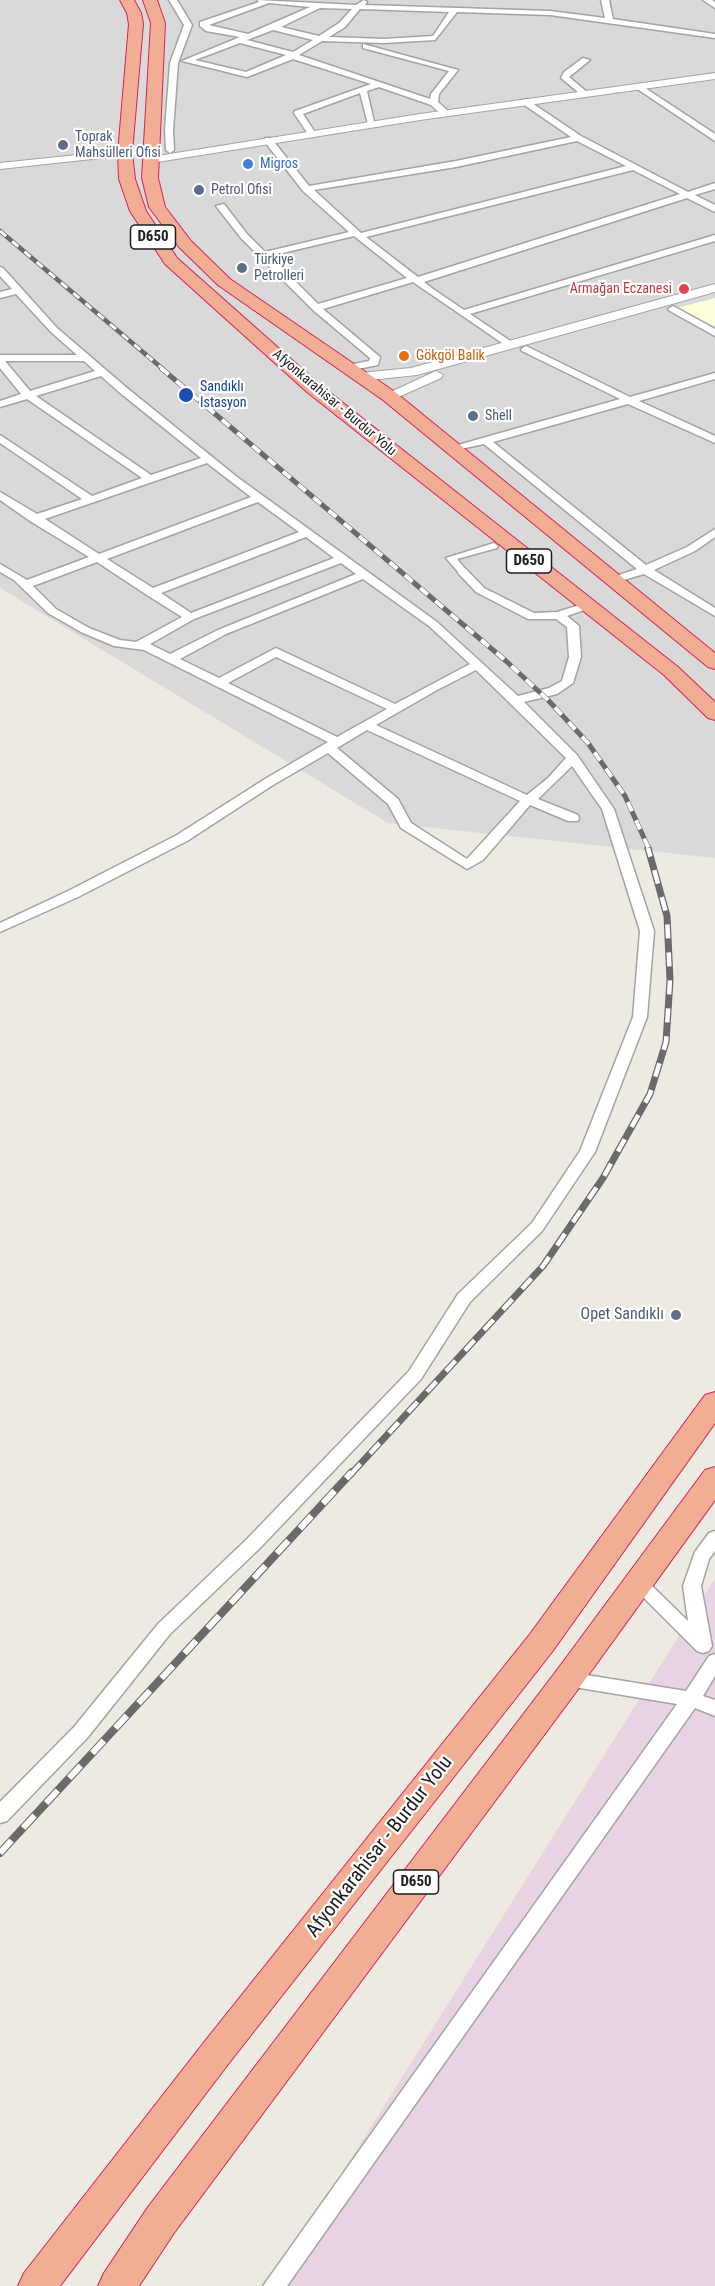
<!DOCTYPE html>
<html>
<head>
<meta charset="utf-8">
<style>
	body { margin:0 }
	canvas { display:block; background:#edeae1 }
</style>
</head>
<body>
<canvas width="715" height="2286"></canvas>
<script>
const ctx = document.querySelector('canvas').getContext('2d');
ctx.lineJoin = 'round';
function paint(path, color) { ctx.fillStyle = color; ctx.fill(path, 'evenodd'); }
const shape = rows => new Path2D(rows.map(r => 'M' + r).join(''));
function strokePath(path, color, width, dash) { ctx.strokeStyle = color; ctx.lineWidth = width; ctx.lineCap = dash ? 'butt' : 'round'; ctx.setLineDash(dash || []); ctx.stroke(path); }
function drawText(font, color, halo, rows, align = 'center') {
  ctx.font = font + ' "Roboto Condensed",sans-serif'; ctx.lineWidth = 4.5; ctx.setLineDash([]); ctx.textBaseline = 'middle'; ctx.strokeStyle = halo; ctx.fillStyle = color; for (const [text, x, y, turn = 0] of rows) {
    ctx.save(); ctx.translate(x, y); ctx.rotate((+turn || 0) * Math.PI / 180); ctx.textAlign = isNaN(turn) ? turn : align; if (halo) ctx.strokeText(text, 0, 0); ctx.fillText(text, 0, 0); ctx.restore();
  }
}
paint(shape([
	[0,0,715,0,715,858,388,823,0,588]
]), '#dad9d9');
paint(shape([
	[715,1578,715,2286,271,2286,709,1588]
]), '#e7d3e2');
paint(shape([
	[715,298,715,333,673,309]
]), '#fdffd8');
const pedestrian = shape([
	[494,543,498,546,497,548,457,559,467,571,465,573,459,573,446,558,494,543]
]);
const minor = shape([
	[169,0,177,0,192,25,178,63,173,130,174,150,170,153,166,150,165,130,170,63,184,25,169,0],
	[257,0,356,5,364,0,367,2,365,5,550,11,605,18,601,0,609,0,613,19,715,34,715,38,550,15,457,12,435,40,384,43,322,41,299,55,430,99,431,94,449,71,363,48,363,44,458,70,439,94,438,102,448,111,448,115,442,115,431,105,379,87,367,91,375,126,368,124,360,93,303,114,316,134,312,137,308,134,294,113,295,111,371,84,293,59,247,77,182,61,240,37,206,31,200,26,200,22,259,2,257,0],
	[269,3,310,7,248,34,209,25,269,3],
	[320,8,352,9,339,23,319,36,281,27,320,8],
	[360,9,449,12,433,36,384,39,329,37,345,27,360,9],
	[273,30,313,40,293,52,247,40,273,30],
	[240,43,286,55,246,72,195,60,240,43],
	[703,0,712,0,715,2,715,8,703,0],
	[583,58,590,60,569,77,587,92,587,96,584,97,561,78,564,72,583,58],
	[639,84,715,134,715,141,636,88,635,86,639,84],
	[526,99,581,136,688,192,715,183,715,189,695,195,715,205,715,212,687,198,424,282,433,289,464,310,715,235,715,241,470,314,512,342,513,344,508,347,413,282,323,309,380,357,378,365,347,371,343,370,343,366,369,361,370,358,313,310,241,238,216,206,224,204,247,234,265,252,349,232,303,191,265,142,265,138,271,138,309,186,456,161,571,137,523,104,522,102,526,99],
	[577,141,626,166,361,233,314,190,456,167,577,141],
	[633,170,680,194,418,277,366,237,633,170],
	[354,236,407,278,318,304,270,256,354,236],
	[0,267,3,268,57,328,127,388,237,477,437,622,518,696,549,688,562,681,569,657,567,627,556,619,528,619,476,592,458,573,458,569,466,569,484,588,534,613,557,612,586,603,590,604,590,608,567,616,579,626,581,657,573,683,557,694,524,702,577,755,614,809,654,931,647,1017,595,1152,542,1231,470,1302,421,1379,259,1549,170,1634,88,1737,7,1821,0,1823,0,1802,74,1727,158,1624,247,1539,409,1371,458,1294,532,1223,580,1151,633,1017,640,931,602,809,572,766,538,799,578,815,579,818,578,821,568,821,530,805,483,860,467,869,401,828,388,804,328,753,273,785,187,841,78,897,0,932,0,923,68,891,177,835,265,779,328,742,144,650,114,646,81,632,48,613,14,580,0,572,0,564,27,580,89,557,30,521,0,500,0,492,37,514,82,499,0,443,0,435,92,496,142,478,27,399,0,407,0,401,21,394,0,368,0,355,77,355,51,332,16,294,0,298,0,292,12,289,0,276,0,267],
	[5,361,84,361,95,371,30,391,5,361],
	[101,376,119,392,201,458,151,475,36,396,101,376],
	[207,463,251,497,99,554,45,519,207,463],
	[258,502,299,532,153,588,107,559,258,502],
	[306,537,334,558,191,613,161,593,306,537],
	[97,562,147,595,182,617,136,642,120,640,89,628,56,609,33,586,97,562],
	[341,563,356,574,218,630,170,654,150,644,194,619,341,563],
	[363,579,429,626,470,664,395,704,276,648,219,678,180,659,226,634,363,579],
	[276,657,387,709,337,737,228,683,276,657],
	[476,670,566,758,548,778,527,795,376,725,437,690,476,670],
	[367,730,520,801,467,859,411,823,398,799,337,748,367,730],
	[673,306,715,329,715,336,670,311,668,309,673,306],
	[526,346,630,397,715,373,715,379,639,401,715,436,715,443,628,404,493,442,646,565,687,547,715,529,715,537,695,551,654,570,715,608,715,616,644,574,614,583,610,582,610,578,637,569,484,444,451,451,451,447,620,399,522,351,521,349,526,346],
	[715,1531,715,1551,709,1559,701,1586,712,1646,709,1651,703,1653,697,1651,629,1583,632,1578,638,1576,644,1578,688,1621,683,1586,695,1552,709,1533,715,1531],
	[715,1654,715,1676,703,1696,715,1700,715,1716,695,1708,287,2286,263,2286,677,1704,568,1686,561,1684,559,1679,561,1674,568,1672,686,1691,709,1656,715,1654]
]);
const tertiary = shape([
	[715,73,715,79,420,120,151,163,145,160,151,157,420,114,715,73],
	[125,150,131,153,129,155,0,169,0,163,125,150],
	[715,284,715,292,417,375,360,381,353,377,360,373,411,368,715,284],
	[436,371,443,375,441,378,394,399,384,399,382,396,436,371]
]);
const trunk = shape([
	[120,0,134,0,141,13,143,24,132,153,135,179,146,211,177,258,319,384,678,667,715,702,715,720,708,718,664,675,307,392,165,264,130,211,119,179,118,153,129,24,127,13,120,0],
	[143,0,157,0,165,23,158,178,165,207,191,241,230,279,395,392,715,653,715,669,708,667,383,400,218,285,179,247,149,207,142,178,151,23,143,0],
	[715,1392,715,1423,552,1652,229,2063,60,2286,18,2286,24,2273,205,2041,530,1634,705,1395,715,1392],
	[715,1467,715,1500,579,1688,174,2233,139,2286,98,2286,104,2273,148,2207,557,1670,705,1470,715,1467]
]);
strokePath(pedestrian, '#a3a3a3', 3);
strokePath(minor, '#a3a3a3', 3);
strokePath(tertiary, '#a3a3a3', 2);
strokePath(trunk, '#d92157', 2);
paint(pedestrian, '#fff');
paint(minor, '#fff');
paint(tertiary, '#fff');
paint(trunk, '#f2ae95');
const railFar3 = shape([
	[0,231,163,369]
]);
const railFar2 = shape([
	[161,368,506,661,548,700,588,743,625,796,649,849]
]);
const railFar1 = shape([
	[351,1474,543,1266,603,1178,650,1094,666,1042,670,980,667,916,648,848]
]);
const rail = shape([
	[0,1853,352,1472]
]);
strokePath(railFar3, '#6a6a6a', 4.5);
strokePath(railFar2, '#6a6a6a', 5);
strokePath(railFar1, '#6a6a6a', 7);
strokePath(rail, '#6a6a6a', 8);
strokePath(railFar3, '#fff', 3, [8]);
strokePath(railFar2, '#fff', 4, [10]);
strokePath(railFar1, '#fff', 4.5, [14]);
strokePath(rail, '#fff', 6, [17]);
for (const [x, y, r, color] of [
	[63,145,6,"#5c6f8a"],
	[248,164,6,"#3f7fe0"],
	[199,190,6,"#5c6f8a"],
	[242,268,6,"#5c6f8a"],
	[684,289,6,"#e0444e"],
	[404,356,6,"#e8710a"],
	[186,395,8,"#1a4fb4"],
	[473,416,6,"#5c6f8a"],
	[676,1315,6,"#5c6f8a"]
]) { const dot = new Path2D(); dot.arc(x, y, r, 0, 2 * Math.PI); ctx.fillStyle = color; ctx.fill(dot); strokePath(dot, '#fff', 2); }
drawText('14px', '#4e5e75', '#fff', [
	["Toprak",75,137],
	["Mahsülleri Ofisi",75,153],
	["Petrol Ofisi",211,190],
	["Türkiye",254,260],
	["Petrolleri",254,276],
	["Shell",485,416]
], 'left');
drawText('14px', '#366cbe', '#fff', [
	["Migros",260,164]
], 'left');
drawText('14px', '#be3a42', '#fff', [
	["Armağan Eczanesi",672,289]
], 'right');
drawText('14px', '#c56008', '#fff', [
	["Gökgöl Balik",416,356]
], 'left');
drawText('14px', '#164399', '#fff', [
	["Sandıklı",200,387],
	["Istasyon",200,403]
], 'left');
drawText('14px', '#1c1c1c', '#fff', [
	["Afyonkarahisar - Burdur Yolu",334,403,40]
]);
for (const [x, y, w] of [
	[153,237,45],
	[529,561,45],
	[416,1882,45]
]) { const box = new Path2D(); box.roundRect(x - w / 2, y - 12, w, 24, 4.5); ctx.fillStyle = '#fff'; ctx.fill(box); strokePath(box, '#1c1c1c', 1.5); }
drawText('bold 15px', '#1c1c1c', null, [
	["D650",153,237],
	["D650",529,561],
	["D650",416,1882]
]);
drawText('16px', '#4e5e75', '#fff', [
	["Opet Sandıklı",664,1315]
], 'right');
drawText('20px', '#1c1c1c', '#fff', [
	["Afyonkarahisar - Burdur Yolu",380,1847,-52]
]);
</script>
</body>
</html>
